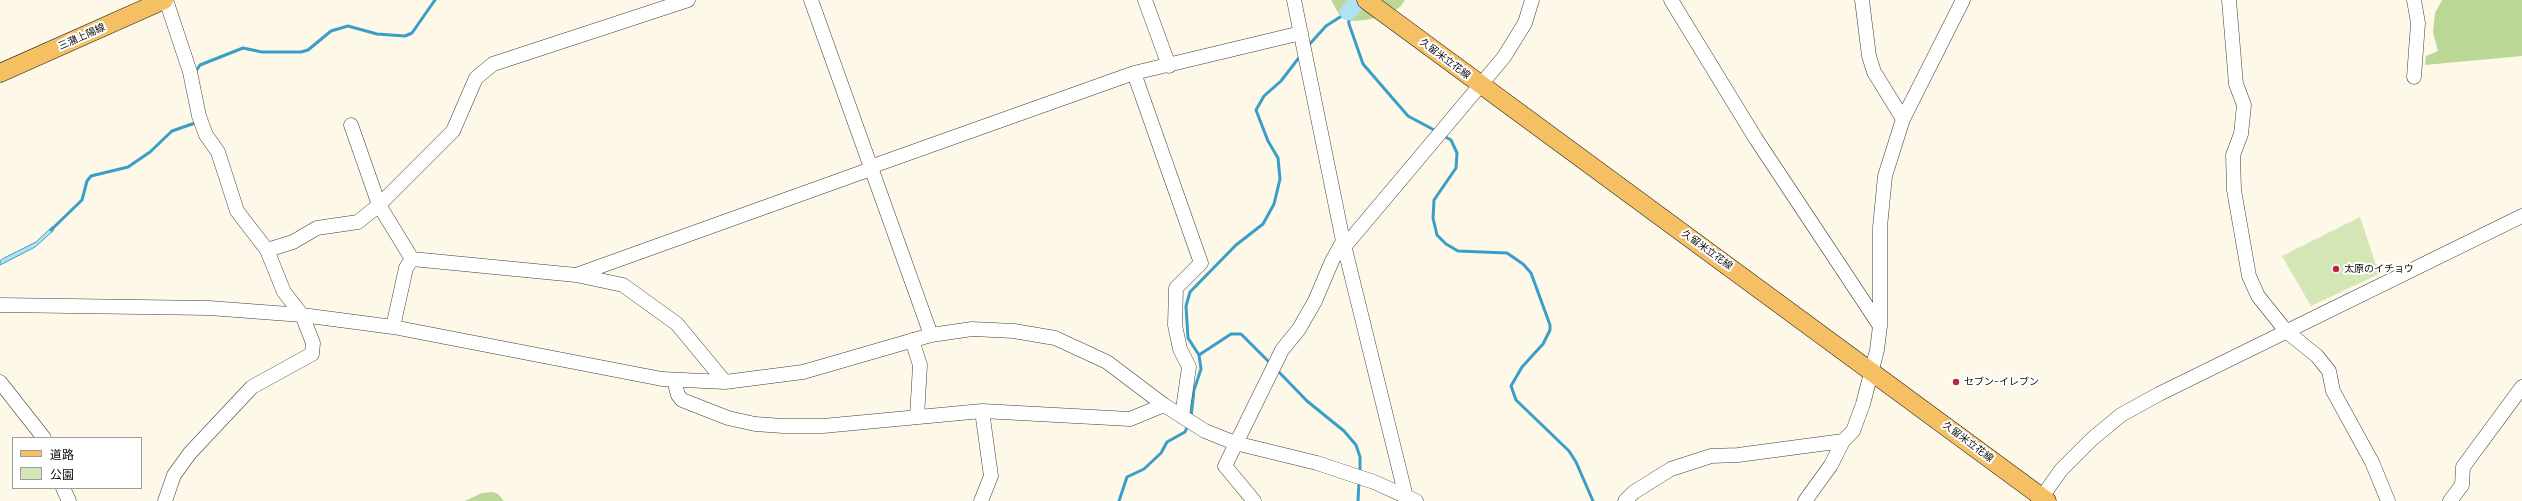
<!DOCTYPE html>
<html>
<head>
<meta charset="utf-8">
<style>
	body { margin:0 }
	#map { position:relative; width:2522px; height:501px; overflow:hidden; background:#fef8e9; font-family:Lora,"Noto Sans JP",serif }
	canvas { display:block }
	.legend { position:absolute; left:12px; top:437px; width:130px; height:52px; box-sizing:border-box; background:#fff; border:1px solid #9d9d9d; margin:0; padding:5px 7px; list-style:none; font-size:12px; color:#0b0b0b }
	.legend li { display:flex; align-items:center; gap:8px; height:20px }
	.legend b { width:20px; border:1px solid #9d9d9d }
</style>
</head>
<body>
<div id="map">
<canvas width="2522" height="501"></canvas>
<ul class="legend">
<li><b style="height:5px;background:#f4c063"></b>道路</li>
<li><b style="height:11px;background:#d4e6b5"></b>公園</li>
</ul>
</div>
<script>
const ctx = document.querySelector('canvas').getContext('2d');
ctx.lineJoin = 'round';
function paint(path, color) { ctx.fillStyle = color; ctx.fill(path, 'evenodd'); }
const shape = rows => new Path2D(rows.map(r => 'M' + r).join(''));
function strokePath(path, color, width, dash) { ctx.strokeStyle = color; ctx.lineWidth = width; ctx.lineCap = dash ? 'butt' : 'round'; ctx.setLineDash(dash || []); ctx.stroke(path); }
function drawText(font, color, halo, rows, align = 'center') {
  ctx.font = font + ' Lora,"Noto Sans JP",serif'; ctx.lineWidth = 4; ctx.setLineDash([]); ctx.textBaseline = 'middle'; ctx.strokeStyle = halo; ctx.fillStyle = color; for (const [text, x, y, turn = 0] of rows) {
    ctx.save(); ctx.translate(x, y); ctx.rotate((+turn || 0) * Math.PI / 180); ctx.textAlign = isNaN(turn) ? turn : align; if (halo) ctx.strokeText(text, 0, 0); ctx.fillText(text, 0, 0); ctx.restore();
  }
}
paint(shape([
	[2360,217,2379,274,2311,306,2282,256]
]), '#d4e6b5');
paint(shape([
	[1331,0,1405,0,1400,7,1387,15,1366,20,1351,21,1340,16],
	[2442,0,2522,0,2522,56,2425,65,2426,56,2438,51,2433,32,2435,13],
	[493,492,498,494,504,501,465,501,482,493]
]), '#bad795');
const water = shape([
	[52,227,54,230,35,247,0,265,0,261,4,258,36,242,52,227]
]);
paint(water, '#b0e2f4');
strokePath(water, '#399fc8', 1);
strokePath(shape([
	[1348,12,1349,24,1363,64,1408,116,1436,131],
	[1307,47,1326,26,1348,12],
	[196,71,200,65,243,48,262,52,301,52,308,50,331,31,348,26,377,34,405,36,412,33,435,0],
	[1442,135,1451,140,1457,153,1456,168,1434,200,1433,218,1437,235,1446,244,1458,251,1507,253,1523,264,1531,273,1550,325,1550,330,1543,344,1522,367,1511,386,1516,400,1569,451,1576,462,1593,501],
	[51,230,82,200,87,181,91,176,128,167,150,152,172,131,198,122],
	[1199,355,1231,334,1241,334,1270,363],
	[1277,370,1307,401,1344,431,1356,445,1360,457,1360,474],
	[1191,418,1194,390,1201,369,1199,355,1188,338,1186,306,1190,292,1236,245,1263,224,1274,204,1280,179,1278,158,1268,141,1256,110,1264,96,1281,81,1301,55],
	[1119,501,1127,477,1144,469,1161,453,1167,442,1185,432,1188,425],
	[1358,501,1359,481]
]), '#399fc8', 3);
strokePath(shape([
	[1348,12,1360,0]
]), '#b0e2f4', 17);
const minor = shape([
	[811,0,931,335],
	[1145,0,1169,66],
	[1294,0,1343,241,1407,501],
	[1671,0,1756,139,1880,326],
	[1862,0,1869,56,1874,72,1903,119],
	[2229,0,2236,84,2244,105,2241,134,2233,155,2234,190,2249,276,2258,296,2286,331,2317,356,2329,371,2333,391,2372,462,2388,501],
	[1134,73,1201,263,1176,288,1175,325,1180,349,1189,367,1182,416],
	[2414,77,2418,23,2414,0],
	[351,125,379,205,412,259,576,275,623,285,677,324,725,382],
	[870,167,1134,73,1301,33],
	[1345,246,1504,57,1525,23,1532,0],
	[267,250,293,242,317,228,358,222,379,205,453,131,476,78,493,64,688,0],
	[576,275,871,169],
	[0,305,209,308,302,315,393,327,662,379,725,382,803,372,931,335,972,329,1014,331,1055,338,1107,362,1164,405,1205,431,1235,443,1317,463,1374,482,1416,501],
	[393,327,406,268,412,259],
	[912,340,920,365,917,417],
	[674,380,678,395,682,400,728,418,755,424,783,426,823,426,982,411,1130,419,1164,405],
	[0,382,44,438],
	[63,488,69,501],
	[165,501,174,475,190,453,252,387,312,354,313,343,302,315,284,292,267,250,237,211,218,152,206,135,199,116,190,72,166,0],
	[981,501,991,476,982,411],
	[1254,501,1225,466,1282,350,1299,329,1315,301,1332,261,1343,241],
	[1625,501,1634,492,1671,469,1711,456,1738,455,1843,441],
	[1805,501,1831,465,1843,441,1853,431,1863,404,1877,350,1880,326,1880,227,1885,176,1903,119,1963,0],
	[2039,501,2061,470,2092,439,2121,415,2159,394,2522,216],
	[2450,501,2462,485,2463,467,2522,387]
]);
const major = shape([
	[1366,0,2047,501],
	[0,73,164,0]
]);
strokePath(minor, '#3e3e3e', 15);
strokePath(major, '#1c1c1c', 19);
strokePath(minor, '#fff', 14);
strokePath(major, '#f4c063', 18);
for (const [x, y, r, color] of [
	[2336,269,4,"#b5283f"],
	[1956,382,4,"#b5283f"]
]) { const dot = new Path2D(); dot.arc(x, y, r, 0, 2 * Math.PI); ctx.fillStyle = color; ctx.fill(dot); strokePath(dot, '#fff', 1.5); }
drawText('10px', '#0b0b0b', '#fff', [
	["三潴上陽線",82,37,-24],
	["久留米立花線",1445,59,37],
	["久留米立花線",1707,250,36],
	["久留米立花線",1968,442,37]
]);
drawText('10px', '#0b0b0b', '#fff', [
	["太原のイチョウ",2344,269],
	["セブン-イレブン",1964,382]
], 'left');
</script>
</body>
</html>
